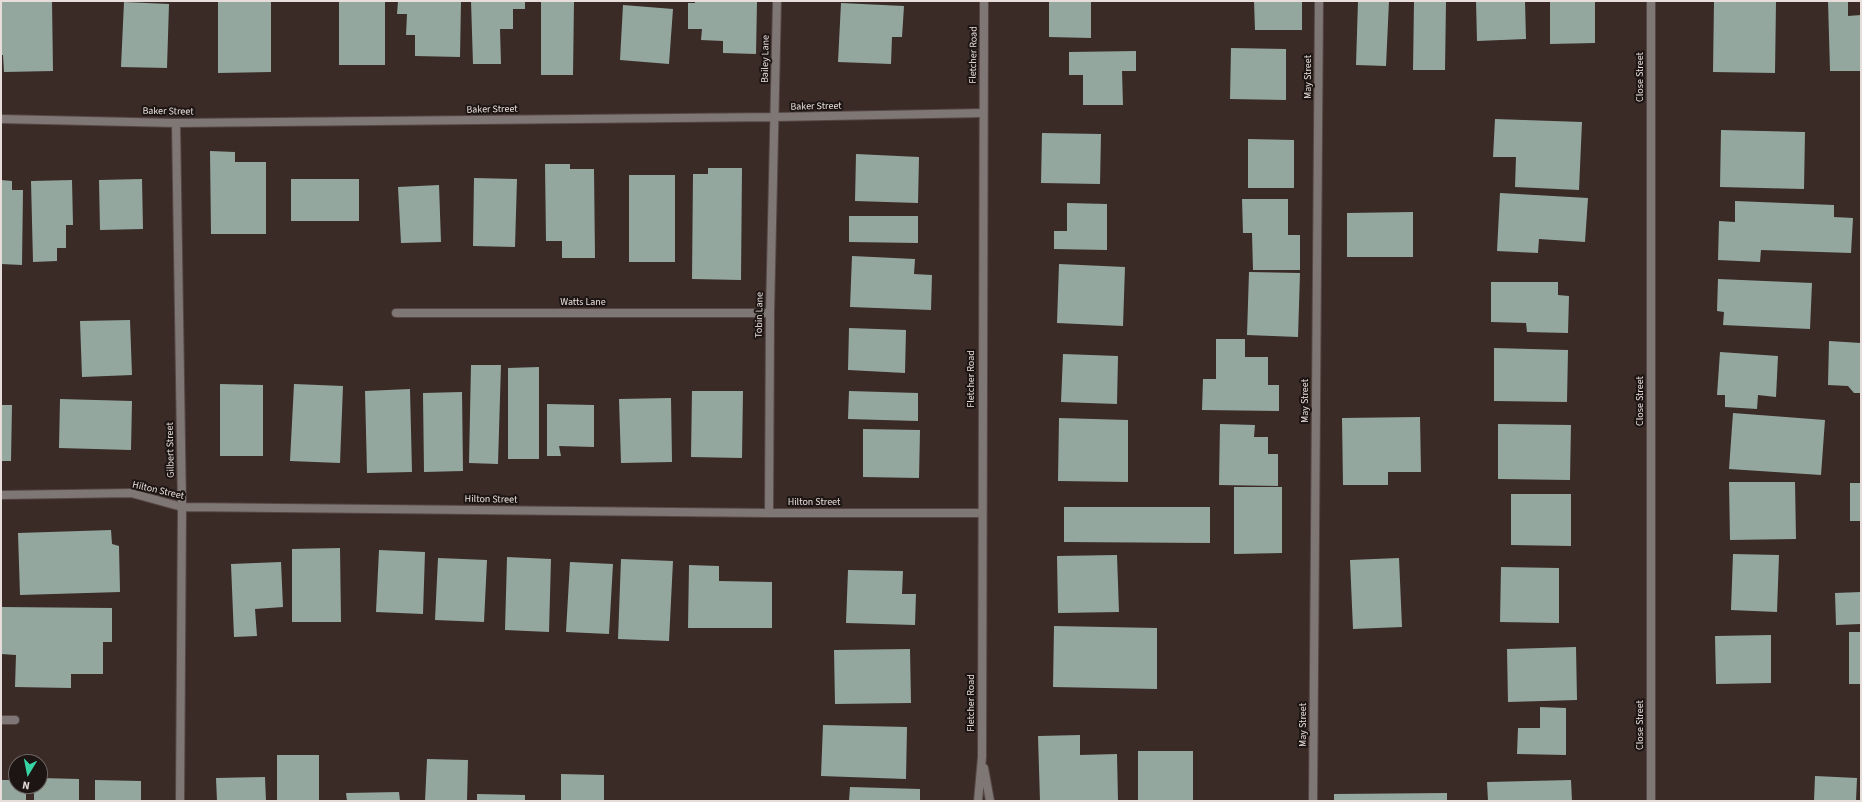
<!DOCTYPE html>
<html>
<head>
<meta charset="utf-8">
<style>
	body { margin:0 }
	#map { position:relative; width:1862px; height:802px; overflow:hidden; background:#3a2b27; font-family:"Source Sans 3",sans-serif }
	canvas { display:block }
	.frame { position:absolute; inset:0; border:2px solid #e7ddda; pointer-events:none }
	.north { position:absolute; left:8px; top:754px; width:40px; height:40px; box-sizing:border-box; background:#1c1513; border:1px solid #6d6563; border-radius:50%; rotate:190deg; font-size:11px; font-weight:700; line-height:16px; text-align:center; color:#e7ddda }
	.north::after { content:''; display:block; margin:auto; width:14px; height:18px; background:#37d4a6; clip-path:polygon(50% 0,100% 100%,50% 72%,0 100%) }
</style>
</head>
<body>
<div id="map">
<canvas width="1862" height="802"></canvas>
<div class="frame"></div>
<div class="north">N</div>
</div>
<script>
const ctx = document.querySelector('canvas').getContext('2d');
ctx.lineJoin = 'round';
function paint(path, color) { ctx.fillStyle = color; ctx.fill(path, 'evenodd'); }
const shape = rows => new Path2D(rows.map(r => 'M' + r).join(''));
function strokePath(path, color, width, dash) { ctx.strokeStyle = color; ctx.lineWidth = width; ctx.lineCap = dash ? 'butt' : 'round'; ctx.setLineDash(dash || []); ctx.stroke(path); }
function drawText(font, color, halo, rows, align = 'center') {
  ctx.font = font + ' "Source Sans 3",sans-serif'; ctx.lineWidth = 4; ctx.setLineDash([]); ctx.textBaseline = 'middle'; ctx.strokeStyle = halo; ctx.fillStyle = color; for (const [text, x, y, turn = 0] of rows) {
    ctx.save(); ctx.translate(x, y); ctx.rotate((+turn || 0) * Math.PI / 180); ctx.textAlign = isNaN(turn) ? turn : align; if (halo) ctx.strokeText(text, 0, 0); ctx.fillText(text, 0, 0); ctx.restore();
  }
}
paint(shape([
	[1,1,52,1,53,71,4,72,3,55,1,55],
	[218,1,271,1,271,72,218,73],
	[339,1,385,1,385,65,339,65],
	[398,1,461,1,460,57,415,56,415,35,406,35,407,14,397,14],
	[471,1,525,1,525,9,513,9,513,29,500,29,501,64,473,64],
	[541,1,574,1,573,75,541,75],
	[695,1,757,1,756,54,723,53,723,41,701,40,702,29,688,29,688,3,695,3],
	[1049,1,1091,1,1091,38,1049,37],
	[1254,1,1302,1,1302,30,1255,30],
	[1358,1,1389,1,1386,66,1356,65],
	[1414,1,1446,1,1445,70,1413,70],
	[1476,1,1525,1,1526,39,1477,41],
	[1550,1,1595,1,1595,43,1550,44],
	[1714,1,1776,1,1775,73,1713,72],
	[1828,1,1848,1,1848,16,1861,15,1861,71,1830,71],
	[124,2,169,4,167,68,121,67],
	[841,3,904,6,902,37,892,37,891,64,838,62],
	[623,5,673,9,669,64,620,60],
	[1231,48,1286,49,1286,100,1230,99],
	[1136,51,1136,71,1122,71,1123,105,1083,105,1083,75,1069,75,1069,52],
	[1495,119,1582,122,1579,190,1515,187,1516,157,1493,157],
	[1721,130,1805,132,1804,189,1720,187],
	[1042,133,1101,134,1100,184,1041,183],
	[1248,139,1294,140,1294,188,1248,188],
	[210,151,235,152,235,162,266,162,266,234,211,234],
	[856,154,919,157,918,203,855,201],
	[545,164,570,164,570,169,594,169,595,258,562,258,562,241,546,241],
	[708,168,742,168,741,280,692,279,693,174,708,174],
	[629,175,675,175,675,262,629,262],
	[474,178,517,179,515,247,473,246],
	[142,179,143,229,100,230,99,180],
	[291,179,359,179,359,221,291,221],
	[1,180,12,181,12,190,23,190,22,265,1,264],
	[72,180,73,225,66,225,66,248,57,248,57,261,33,262,31,181],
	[439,185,441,242,401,243,398,187],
	[1500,193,1588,198,1585,242,1539,239,1538,253,1497,251],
	[1242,199,1288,199,1288,235,1300,235,1300,270,1253,270,1252,233,1243,233],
	[1735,201,1834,205,1834,217,1853,218,1851,253,1761,250,1760,262,1718,260,1719,221,1735,222],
	[1067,203,1107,204,1107,250,1054,249,1054,231,1067,231],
	[1413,212,1413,257,1347,257,1347,213],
	[849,216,918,216,918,243,849,242],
	[852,256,915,259,914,274,932,275,931,310,850,307],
	[1059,264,1125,267,1123,326,1057,323],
	[1249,272,1300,273,1298,337,1247,335],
	[1718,279,1812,283,1810,329,1723,325,1724,312,1717,311],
	[1491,282,1558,282,1558,295,1569,296,1568,333,1527,332,1526,323,1491,322],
	[130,320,132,375,82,377,80,321],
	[849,328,906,330,905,373,848,370],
	[1216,339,1245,339,1245,357,1268,357,1268,385,1279,385,1279,411,1202,410,1203,379,1216,379],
	[1829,341,1861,343,1861,393,1854,393,1848,386,1828,385],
	[1494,348,1568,350,1567,402,1494,401],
	[1720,352,1778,356,1776,397,1758,395,1757,409,1725,407,1725,395,1717,395],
	[1063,354,1118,356,1117,404,1061,402],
	[471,365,501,365,498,464,469,463],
	[539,367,539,459,508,459,508,368],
	[220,384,263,385,263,456,220,456],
	[294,384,343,386,340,463,290,461],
	[410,389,412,472,367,473,365,391],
	[692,391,743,391,742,458,691,457],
	[849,391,918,393,918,421,848,419],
	[462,392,463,471,424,472,423,393],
	[671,398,672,462,621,463,619,399],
	[60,399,132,401,131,450,59,448],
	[547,404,594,405,594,447,559,446,561,456,547,456],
	[1,405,12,405,11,461,1,461],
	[1733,413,1825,420,1821,475,1729,469],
	[1420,417,1421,472,1388,472,1388,485,1343,485,1342,418],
	[1059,418,1128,420,1128,482,1058,481],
	[1220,424,1255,425,1254,437,1268,437,1268,454,1278,454,1278,486,1219,485],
	[1498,424,1571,425,1570,480,1498,479],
	[863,429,920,430,919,478,863,477],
	[1729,482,1795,482,1796,539,1730,540],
	[1850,483,1861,483,1861,521,1850,521],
	[1234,487,1282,487,1282,553,1234,554],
	[1511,494,1571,494,1571,546,1511,545],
	[1064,507,1210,507,1210,543,1064,542],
	[111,530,112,544,119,546,120,592,20,595,18,533],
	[340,548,341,622,292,622,292,549],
	[379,550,425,552,423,614,376,612],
	[1733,554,1779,555,1777,612,1731,610],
	[1117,555,1119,612,1058,613,1057,556],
	[507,557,551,559,549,632,505,630],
	[438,558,487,560,484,622,435,620],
	[1399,558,1402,627,1353,629,1350,560],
	[621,559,673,561,669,641,618,639],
	[281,562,283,607,255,609,257,636,234,637,231,564],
	[570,562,613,564,609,634,566,632],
	[689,565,719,566,719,581,772,582,772,628,688,628],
	[1501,567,1559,568,1559,623,1500,622],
	[848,570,903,571,902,594,916,594,915,625,846,623],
	[1861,592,1861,624,1836,625,1835,593],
	[1,607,112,608,112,642,103,642,103,674,71,674,71,688,15,687,16,655,1,654],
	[1054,626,1157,628,1157,689,1053,687],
	[1849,632,1861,632,1861,684,1849,684],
	[1771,635,1771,683,1716,684,1715,636],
	[1576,647,1577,700,1508,702,1507,649],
	[910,649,911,703,835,704,834,650],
	[1540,707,1566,708,1566,755,1517,754,1518,728,1540,728],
	[823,725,907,727,906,779,821,776],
	[1080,735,1080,755,1117,754,1118,801,1040,801,1038,736],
	[1138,751,1193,751,1193,801,1138,801],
	[277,755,319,755,319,801,277,801],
	[427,759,468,760,467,801,425,801],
	[561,774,604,775,604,801,561,801],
	[1815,776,1857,778,1856,801,1814,801],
	[265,777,266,801,217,801,216,778],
	[40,778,79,779,79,801,34,801,34,786,40,786],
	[1,780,16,780,16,786,26,786,26,801,1,801],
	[95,780,141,781,141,801,95,801],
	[1571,780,1572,801,1488,801,1487,782],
	[850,787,920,789,920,801,849,801],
	[399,792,400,801,347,801,346,793],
	[1447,793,1447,801,1334,801,1334,794],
	[477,794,525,795,525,801,477,801]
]), '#94a79f');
const minor = shape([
	[1,119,176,123,775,117,983,113],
	[176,123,182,507,180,801],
	[396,313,770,313],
	[1,495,131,493,182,507,769,513,982,513],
	[769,513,770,313,777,1],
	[1,720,15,720],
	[1313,801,1319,1],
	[1651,801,1651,1]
]);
const tertiary = shape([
	[984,768,990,801],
	[978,801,982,757,984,1]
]);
strokePath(minor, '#564744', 10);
strokePath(tertiary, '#564744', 10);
strokePath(minor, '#7f7775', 8);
strokePath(tertiary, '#7f7775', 8);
drawText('10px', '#e7ddda', '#1c1513', [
	["Fletcher Road",974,55,-89],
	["Bailey Lane",766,59,-89],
	["May Street",1309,77,-90],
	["Close Street",1641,77,-90],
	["Baker Street",816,107,-1],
	["Baker Street",492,110,-1],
	["Baker Street",168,112,1],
	["Watts Lane",583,303],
	["Tobin Lane",760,315,-89],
	["Fletcher Road",972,379,-90],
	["May Street",1306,401,-90],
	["Close Street",1641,401,-90],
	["Gilbert Street",171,450,-91],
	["Hilton Street",158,491,13],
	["Hilton Street",491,500,1],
	["Hilton Street",814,503],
	["Fletcher Road",972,703,-90],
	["May Street",1304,725,-90],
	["Close Street",1641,725,-90]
]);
</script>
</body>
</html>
